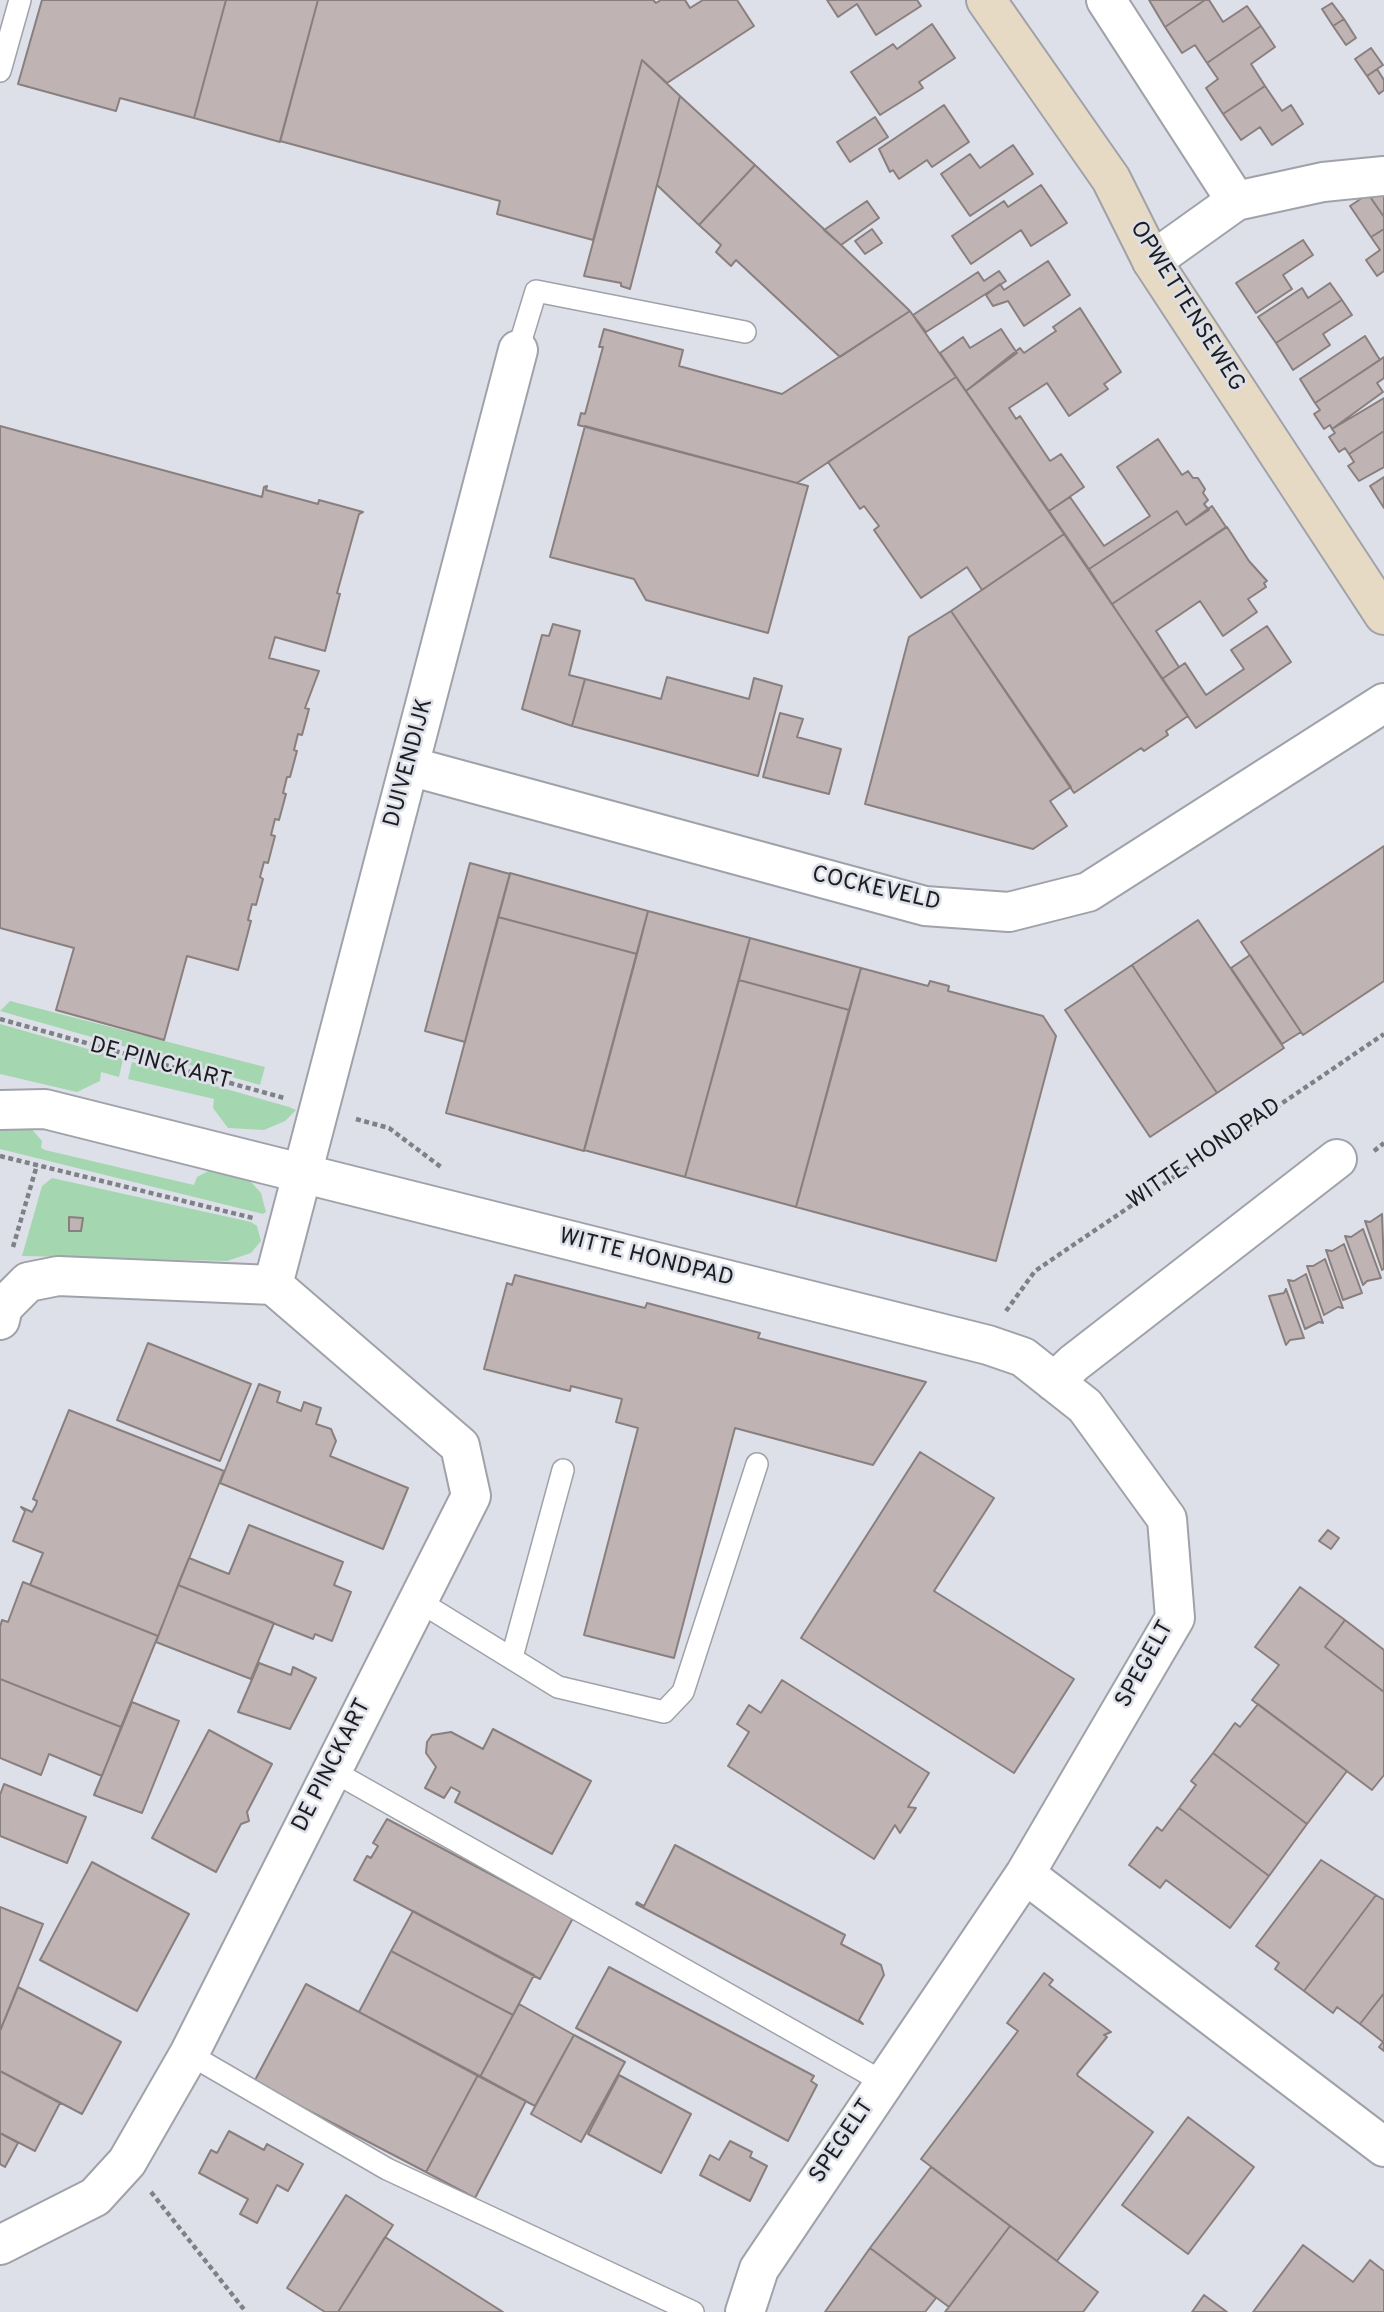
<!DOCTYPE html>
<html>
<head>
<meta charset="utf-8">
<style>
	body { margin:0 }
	canvas { display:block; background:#dde0e8 }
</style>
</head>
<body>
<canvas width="1384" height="2312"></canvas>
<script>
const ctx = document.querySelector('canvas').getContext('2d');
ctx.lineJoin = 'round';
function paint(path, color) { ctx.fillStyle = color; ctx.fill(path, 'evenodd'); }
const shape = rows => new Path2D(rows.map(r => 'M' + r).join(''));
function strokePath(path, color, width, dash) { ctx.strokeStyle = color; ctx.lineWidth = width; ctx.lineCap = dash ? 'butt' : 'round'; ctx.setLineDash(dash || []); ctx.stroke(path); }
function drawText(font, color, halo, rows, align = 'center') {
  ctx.font = font + ' Overpass,sans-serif'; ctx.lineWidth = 5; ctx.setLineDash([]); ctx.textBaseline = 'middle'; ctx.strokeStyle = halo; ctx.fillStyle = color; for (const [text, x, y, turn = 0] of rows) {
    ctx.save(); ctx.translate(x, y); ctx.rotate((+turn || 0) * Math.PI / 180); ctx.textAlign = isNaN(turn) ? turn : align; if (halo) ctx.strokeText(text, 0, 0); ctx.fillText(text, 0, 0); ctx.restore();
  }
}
paint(shape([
	[10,1001,265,1067,260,1085,0,1011],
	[0,1024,123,1059,119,1077,101,1072,100,1081,77,1092,0,1074],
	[132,1062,289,1107,296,1110,285,1121,264,1130,228,1128,213,1108,214,1099,128,1079],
	[0,1124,30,1127,42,1141,41,1148,45,1150,194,1185,197,1177,218,1166,241,1174,252,1183,261,1193,266,1212,263,1214,0,1149],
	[52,1178,251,1222,257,1226,261,1241,251,1253,227,1261,22,1256,42,1186]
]), '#a4d7af');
const building = shape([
	[42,0,226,0,194,118,120,98,116,111,18,84,42,0],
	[226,0,318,0,280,142,194,118,226,0],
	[318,0,653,0,656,3,661,0,685,0,690,8,703,0,737,0,754,26,667,83,642,60,593,240,497,214,500,201,280,141,318,0],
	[827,0,917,0,921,6,876,35,857,4,838,17,827,0],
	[1149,0,1205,0,1165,27,1149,0],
	[1205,0,1209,0,1223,22,1247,6,1261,26,1207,63,1195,45,1182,53,1165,27,1205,0],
	[1332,3,1344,19,1333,26,1322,9,1332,3],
	[1344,19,1356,38,1346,45,1333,26,1344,19],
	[932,24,955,58,919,82,923,88,880,115,851,72,893,44,897,49,932,24],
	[1261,26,1275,47,1251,64,1265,86,1223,114,1206,88,1218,79,1207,63,1261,26],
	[1371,48,1383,65,1367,76,1355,59,1371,48],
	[642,60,680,96,630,289,621,286,621,283,584,276,642,60],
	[1377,69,1384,80,1384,90,1379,94,1367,76,1377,69],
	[1265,86,1282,111,1291,105,1303,124,1272,145,1260,127,1241,140,1223,114,1265,86],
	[680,96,755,165,699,225,657,185,680,96],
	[944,105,969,142,932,167,927,160,899,179,893,170,890,172,879,149,944,105],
	[875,117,888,137,850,162,837,142,875,117],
	[1013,145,1033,174,970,216,941,174,970,154,980,168,1013,145],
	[755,165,841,245,910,311,840,357,736,260,731,266,716,252,721,245,699,225,755,165],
	[1041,185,1067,223,1031,246,1021,230,971,264,952,236,1004,201,1008,207,1041,185],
	[1384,190,1384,217,1371,198,1384,190],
	[1368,194,1384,217,1384,229,1371,237,1350,206,1368,194],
	[867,201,879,218,841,245,824,230,867,201],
	[872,229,882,243,865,254,855,241,872,229],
	[1384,229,1384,271,1377,276,1366,260,1380,250,1371,237,1384,229],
	[1303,240,1313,255,1283,275,1292,289,1256,313,1236,283,1303,240],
	[1048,261,1070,295,1024,326,1008,301,993,306,986,295,1000,284,1004,290,1048,261],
	[999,271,1006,281,926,332,913,315,978,272,984,281,999,271],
	[1330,283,1342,300,1276,343,1258,317,1302,288,1308,298,1330,283],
	[1342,300,1352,315,1323,334,1330,345,1293,370,1276,343,1342,300],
	[1080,308,1121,372,1104,384,1108,389,1069,416,1047,383,1009,408,1016,419,1020,416,1050,461,1061,454,1084,487,1049,511,966,391,1020,348,1024,353,1050,335,1056,331,1053,327,1080,308],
	[910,311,956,377,797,483,578,425,581,413,585,414,603,347,599,347,604,329,683,350,679,366,782,394,910,311],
	[1001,329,1017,353,966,391,940,353,963,337,970,348,1001,329],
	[1365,336,1380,360,1315,403,1300,379,1365,336],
	[1384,357,1384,378,1377,383,1383,392,1332,429,1330,425,1324,429,1314,414,1320,410,1315,403,1384,357],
	[956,377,1064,534,982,590,967,567,921,598,874,530,879,526,864,506,860,509,828,462,956,377],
	[1384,398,1384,431,1349,454,1345,448,1339,452,1329,437,1335,433,1332,429,1384,398],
	[0,426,262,497,264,487,267,486,266,490,318,504,319,500,363,512,359,514,337,593,340,594,325,651,275,637,269,658,319,671,305,708,309,709,302,735,298,734,294,750,297,751,290,777,287,777,283,793,286,794,279,820,275,819,271,835,275,836,268,863,264,862,260,877,263,879,256,905,252,904,248,920,251,921,238,970,187,956,164,1040,56,1010,74,948,0,928,0,426],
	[585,426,808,486,768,633,646,600,634,579,550,557,585,426],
	[1384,431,1384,467,1359,481,1348,466,1354,462,1349,454,1384,431],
	[1158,439,1182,475,1188,471,1193,478,1198,478,1205,489,1203,493,1208,500,1204,504,1209,510,1186,525,1177,511,1089,569,1049,511,1070,497,1104,546,1150,516,1117,467,1158,439],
	[1384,477,1384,508,1370,486,1384,477],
	[1212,506,1226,527,1112,604,1089,569,1177,511,1186,525,1212,506],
	[1227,527,1249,561,1267,581,1264,583,1266,587,1248,599,1257,612,1223,636,1200,601,1156,631,1179,667,1162,679,1112,604,1227,527],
	[1064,534,1188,716,1166,731,1168,735,1144,751,1141,748,1074,793,951,611,1064,534],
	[951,611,1071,787,1050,801,1067,826,1033,849,865,804,909,637,951,611],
	[553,624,580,631,569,675,585,679,572,726,522,709,542,635,549,636,553,624],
	[1267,626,1291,662,1196,728,1162,679,1185,663,1206,695,1244,669,1231,650,1267,626],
	[667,677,749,699,754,678,782,686,758,776,572,726,585,679,661,699,667,677],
	[780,713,803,719,797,737,841,749,829,794,763,777,780,713],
	[1384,846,1384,981,1303,1035,1241,942,1384,846],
	[470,863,510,874,465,1042,425,1031,470,863],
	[510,873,648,911,637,954,498,917,510,873],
	[648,911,750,938,685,1177,584,1150,648,911],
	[498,917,637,954,584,1151,446,1113,498,917],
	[1198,920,1284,1048,1217,1093,1132,965,1198,920],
	[750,938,861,968,849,1010,739,980,750,938],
	[1250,955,1301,1032,1282,1044,1231,968,1250,955],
	[1132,965,1217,1093,1150,1137,1065,1010,1132,965],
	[861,968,928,986,930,981,949,986,948,991,1043,1016,1056,1036,996,1261,796,1207,861,968],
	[739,980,849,1010,796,1207,685,1177,739,980],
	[1382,1214,1384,1268,1382,1270,1365,1221,1370,1222,1382,1214],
	[69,1217,83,1218,81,1231,69,1231,69,1217],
	[1363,1229,1381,1278,1367,1281,1363,1285,1345,1236,1351,1237,1363,1229],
	[1344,1244,1362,1293,1343,1300,1326,1250,1332,1251,1344,1244],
	[1325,1259,1343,1308,1338,1307,1324,1315,1307,1266,1313,1266,1325,1259],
	[1306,1274,1323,1323,1319,1322,1305,1329,1288,1280,1294,1281,1306,1274],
	[515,1275,645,1308,647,1303,760,1333,758,1338,926,1382,873,1465,735,1428,674,1658,611,1642,584,1635,638,1428,616,1422,622,1399,571,1386,570,1391,484,1369,507,1283,512,1285,515,1275],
	[1286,1289,1304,1338,1290,1340,1286,1345,1269,1296,1284,1293,1286,1289],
	[148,1343,251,1384,220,1461,117,1420,148,1343],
	[259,1384,280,1392,277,1402,301,1411,304,1402,321,1408,316,1424,331,1429,336,1441,330,1456,408,1488,383,1549,220,1483,259,1384],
	[69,1410,224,1471,158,1636,30,1585,43,1553,13,1541,25,1511,21,1507,32,1512,36,1505,37,1501,33,1499,69,1410],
	[920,1452,994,1498,934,1591,1074,1679,1014,1773,801,1638,920,1452],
	[249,1525,343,1562,334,1585,351,1592,332,1641,315,1634,313,1639,178,1585,189,1558,229,1574,249,1525],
	[1328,1530,1339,1538,1331,1549,1319,1541,1328,1530],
	[23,1582,158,1636,121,1727,0,1679,0,1627,2,1620,8,1622,23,1582],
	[178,1585,274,1623,251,1679,156,1642,178,1585],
	[1300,1587,1345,1620,1325,1647,1384,1692,1384,1775,1372,1790,1252,1700,1279,1665,1255,1647,1300,1587],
	[1345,1620,1384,1650,1384,1692,1325,1647,1345,1620],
	[259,1663,291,1675,293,1667,316,1678,290,1729,238,1712,259,1663],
	[0,1679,121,1727,102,1776,49,1754,41,1775,0,1758,0,1679],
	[782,1680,929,1773,908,1807,916,1808,900,1833,895,1825,874,1859,728,1766,749,1732,737,1724,749,1705,761,1713,782,1680],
	[132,1702,179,1721,142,1813,94,1795,132,1702],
	[1258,1704,1347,1771,1307,1824,1213,1753,1235,1723,1240,1727,1258,1704],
	[493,1729,591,1781,552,1854,455,1802,460,1792,451,1787,444,1798,425,1788,436,1767,426,1753,427,1742,432,1735,451,1732,483,1749,493,1729],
	[209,1730,272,1764,247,1812,249,1821,241,1824,216,1872,152,1838,209,1730],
	[1213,1753,1307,1824,1269,1876,1179,1808,1196,1785,1191,1781,1213,1753],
	[4,1784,86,1817,67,1863,0,1836,0,1795,4,1784],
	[1179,1808,1269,1876,1230,1928,1166,1880,1160,1888,1129,1865,1157,1827,1162,1831,1179,1808],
	[387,1819,573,1918,540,1979,354,1880,367,1856,371,1858,378,1846,373,1843,387,1819],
	[675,1845,845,1935,841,1944,881,1965,884,1975,859,2020,863,2024,636,1904,637,1902,644,1906,675,1845],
	[1321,1860,1376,1895,1304,1991,1275,1969,1279,1963,1256,1946,1321,1860],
	[92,1862,189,1914,137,2011,40,1960,92,1862],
	[1376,1895,1384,1900,1384,1993,1360,2024,1337,2007,1333,2013,1304,1991,1376,1895],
	[0,1907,43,1924,0,2031,0,1907],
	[413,1911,534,1975,513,2015,391,1951,413,1911],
	[391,1951,513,2015,480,2077,359,2012,391,1951],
	[609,1967,814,2076,811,2081,817,2085,788,2141,576,2028,609,1967],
	[1044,1973,1053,1980,1049,1985,1111,2032,1104,2035,1107,2037,1077,2074,1078,2076,1153,2132,1057,2261,921,2159,1018,2031,1007,2023,1044,1973],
	[306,1984,478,2075,426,2172,254,2082,306,1984],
	[18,1987,121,2042,82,2114,0,2071,0,2031,18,1987],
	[1384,1993,1384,2051,1379,2047,1383,2042,1360,2024,1384,1993],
	[519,2004,574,2035,535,2106,480,2077,519,2004],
	[574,2035,625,2062,581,2142,531,2114,574,2035],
	[0,2071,60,2103,35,2151,0,2133,0,2071],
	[478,2075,526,2101,475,2198,426,2172,478,2075],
	[619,2075,691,2114,661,2173,588,2134,619,2075],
	[1188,2117,1254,2167,1188,2254,1122,2205,1188,2117],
	[229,2131,264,2150,267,2144,303,2164,288,2191,277,2185,257,2223,240,2214,248,2199,199,2173,211,2150,217,2153,229,2131],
	[0,2133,18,2143,5,2167,0,2164,0,2133],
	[730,2141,752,2152,750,2157,767,2166,750,2201,700,2175,710,2155,719,2160,730,2141],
	[931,2167,1010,2226,949,2307,870,2248,931,2167],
	[346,2195,393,2225,338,2312,325,2312,287,2288,346,2195],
	[1010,2226,1098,2292,1083,2312,945,2312,1010,2226],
	[385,2237,503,2312,338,2312,385,2237],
	[1303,2245,1353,2282,1370,2260,1384,2271,1384,2312,1253,2312,1303,2245],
	[870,2248,936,2298,925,2312,825,2312,870,2248],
	[1204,2295,1227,2312,1192,2312,1204,2295]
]);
paint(building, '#bfb4b3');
strokePath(building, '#897f7e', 2);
const lane = shape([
	[0,71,20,0],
	[518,350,536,291,745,332],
	[417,1600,558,1687,664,1712,683,1692,757,1464],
	[512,1657,563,1470],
	[331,1770,883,2082],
	[189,2054,387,2169,693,2312]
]);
const street = shape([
	[1106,0,1236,201],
	[1152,261,1236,201,1323,182,1384,176],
	[409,766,925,906,1009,912,1088,892,1384,703],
	[0,1110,45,1109,988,1345,1023,1357,1085,1406,1167,1519,1175,1618,1025,1874,759,2269,745,2312],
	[0,1320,3,1307,28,1282,58,1276,273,1285],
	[1054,1382,1074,1363,1337,1159],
	[1025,1874,1384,2147],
	[0,2245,95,2197,127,2162,189,2054,471,1496,460,1446,273,1285,518,350]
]);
const secondary = shape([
	[986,0,1111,179,1152,261,1384,615]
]);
strokePath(lane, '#a0a2aa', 24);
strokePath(street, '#a0a2aa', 42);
strokePath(secondary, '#a0a2aa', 42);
strokePath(shape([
	[0,1019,284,1098],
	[356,1119,389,1128,441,1167],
	[1374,1151,1384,1143],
	[0,1156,253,1218],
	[13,1247,37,1165],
	[1006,1311,1035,1271,1384,1034],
	[151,2192,246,2312]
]), '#7f8187', 4.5, [5, 3.5]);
strokePath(lane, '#fff', 21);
strokePath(street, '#fff', 38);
strokePath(secondary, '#e7dac4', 38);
drawText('23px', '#1c1d20', '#dde0e8', [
	["OPWETTENSEWEG",1186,307,58],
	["DUIVENDIJK",410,763,-75],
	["COCKEVELD",876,890,13],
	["DE PINCKART",160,1065,15],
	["WITTE HONDPAD",1205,1155,-34],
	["WITTE HONDPAD",646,1259,14],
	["SPEGELT",1146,1665,-61],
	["DE PINCKART",333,1766,-63],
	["SPEGELT",843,2142,-56]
]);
</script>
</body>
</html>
